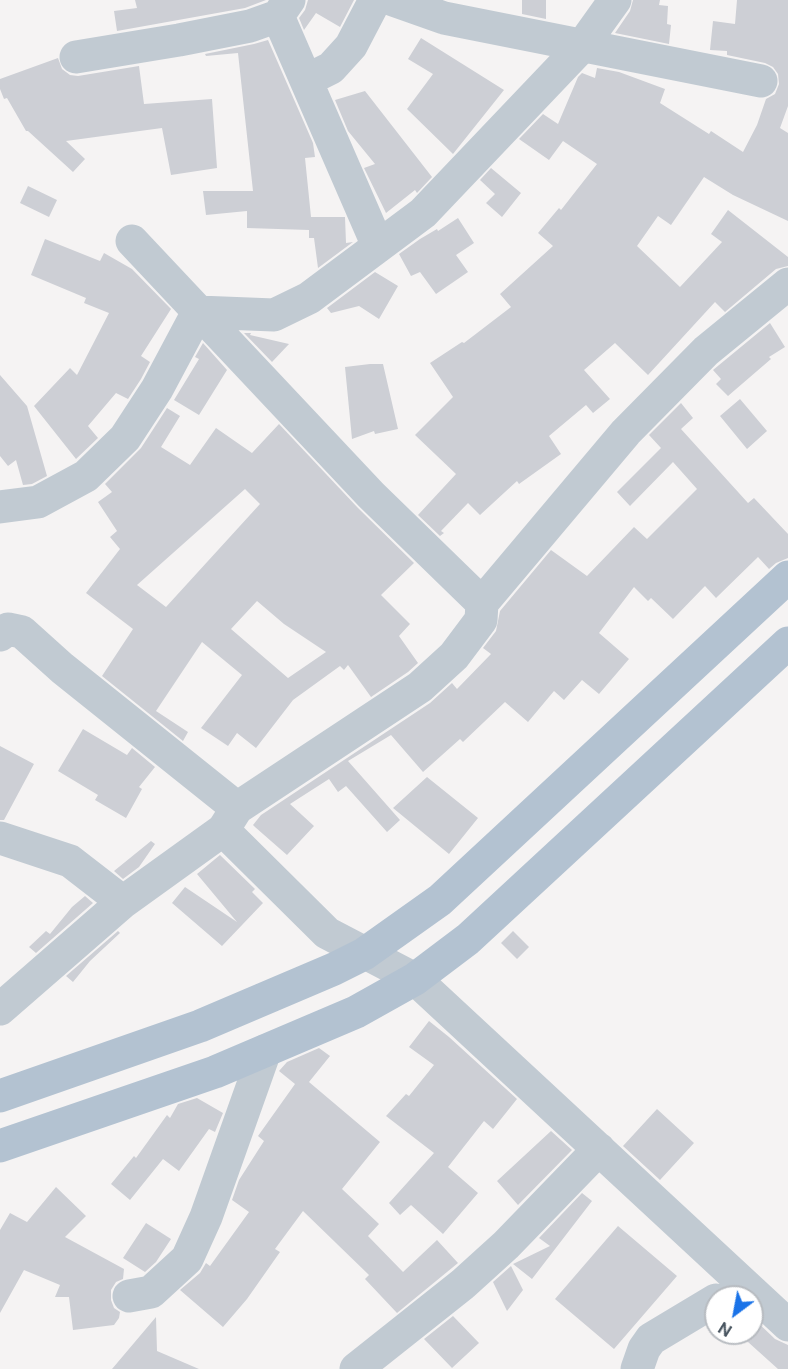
<!DOCTYPE html>
<html>
<head>
<meta charset="utf-8">
<style>
	body { margin:0 }
	#map { position:relative; width:788px; height:1369px; overflow:hidden; background:#f5f3f3; font-family:"Public Sans",sans-serif }
	canvas { display:block }
	.north { position:absolute; left:704px; top:1285px; width:60px; height:60px; box-sizing:border-box; background:#fff; border:2px solid #b7bbc0; border-radius:50%; rotate:212deg; font-size:16px; font-weight:700; line-height:24px; text-align:center; color:#4a5661 }
	.north::after { content:''; display:block; margin:auto; width:21px; height:27px; background:#1a73e8; clip-path:polygon(50% 0,100% 100%,50% 72%,0 100%) }
</style>
</head>
<body>
<div id="map">
<canvas width="788" height="1369"></canvas>
<div class="north">N</div>
</div>
<script>
const ctx = document.querySelector('canvas').getContext('2d');
ctx.lineJoin = 'round';
function paint(path, color) { ctx.fillStyle = color; ctx.fill(path, 'evenodd'); }
const shape = rows => new Path2D(rows.map(r => 'M' + r).join(''));
function strokePath(path, color, width, dash) { ctx.strokeStyle = color; ctx.lineWidth = width; ctx.lineCap = dash ? 'butt' : 'round'; ctx.setLineDash(dash || []); ctx.stroke(path); }
paint(shape([
	[135,0,266,0,245,8,117,31,114,11,137,8],
	[308,0,354,0,340,27,316,13,304,30,299,18,305,10],
	[522,0,546,0,546,19,522,14],
	[633,0,660,0,659,5,668,6,667,24,671,25,669,44,615,33,630,11],
	[737,0,788,0,788,106,780,128,788,133,788,221,733,195,704,177,671,225,658,216,637,246,680,287,722,242,711,234,728,210,788,257,788,266,776,269,725,312,715,302,648,375,615,343,584,370,610,399,593,413,586,405,549,436,561,454,519,484,517,481,480,515,468,503,441,531,444,533,440,536,418,515,456,474,415,435,453,397,430,363,462,342,464,343,511,307,500,294,553,246,538,233,559,208,561,210,597,164,563,141,549,160,519,139,543,114,558,124,578,77,582,73,595,78,597,68,619,72,665,89,660,103,709,134,711,131,743,152,757,125,766,99,775,94,779,84,778,74,773,67,765,63,727,55,727,51,710,50,713,21,735,24],
	[421,38,504,90,453,154,407,109,433,74,408,59],
	[268,40,313,143,315,157,305,158,311,217,345,217,346,243,353,242,318,268,314,238,309,238,309,230,247,228,247,211,206,215,203,191,253,191,238,53,206,56,205,54,254,44],
	[58,58,62,69,70,75,78,76,139,66,144,104,212,99,217,168,171,175,162,128,66,141,85,159,73,172,28,131,26,131,7,98,4,99,0,89,0,79],
	[365,91,432,177,417,193,415,190,386,213,364,168,375,164,348,131,335,100],
	[491,168,521,193,502,217,486,203,495,194,480,180],
	[28,186,57,200,49,217,20,203],
	[458,218,474,243,456,255,468,272,436,294,420,272,411,276,399,254,420,239,437,229,438,231],
	[45,239,100,261,104,253,132,269,171,309,141,356,150,362,141,379,128,399,116,393,88,426,98,438,76,459,34,406,70,368,77,375,109,313,84,303,86,298,31,275],
	[375,272,398,286,379,319,359,306,331,313,327,308],
	[770,323,785,347,769,357,771,359,728,396,716,384,721,379,713,370],
	[244,333,251,333,250,335,289,344,272,362],
	[203,343,227,370,199,415,174,400,199,359,195,357],
	[370,364,383,364,398,429,375,434,374,431,352,439,345,367],
	[0,375,27,406,47,476,32,484,23,485,16,460,8,466,0,456],
	[740,399,767,431,747,449,720,416],
	[681,403,693,418,681,429,748,503,754,498,788,534,788,558,776,563,769,569,758,557,716,598,705,586,673,619,651,598,648,601,634,587,599,633,629,659,599,694,582,680,564,700,554,691,528,722,505,702,463,742,460,739,423,772,391,735,348,761,400,820,387,832,346,786,338,792,329,779,290,804,314,826,287,855,255,827,253,825,261,815,430,703,452,683,457,689,491,654,483,648,496,631,500,611,551,550,587,576,634,527,647,539,697,489,673,462,630,506,617,492,661,448,649,435],
	[167,408,180,416,161,447,190,465,216,428,252,453,279,424,358,508,414,563,381,595,410,624,399,636,418,663,408,672,371,697,348,665,344,670,340,666,293,700,256,748,237,733,228,746,201,728,242,675,202,642,156,711,188,732,183,741,102,676,133,629,86,593,120,549,110,537,117,531,98,502,112,492,105,484,141,448],
	[245,489,260,504,166,607,137,585],
	[257,601,284,624,326,652,288,678,231,629],
	[83,729,127,755,132,748,155,767,139,787,142,789,126,818,95,800,98,795,58,771],
	[0,746,34,764,4,820,0,820],
	[427,777,478,818,449,854,393,808],
	[151,841,155,844,139,867,123,879,114,871],
	[220,855,255,889,252,892,263,903,222,946,172,903,185,887,237,922,197,874],
	[85,896,93,903,36,953,29,947,46,931,50,934,72,907],
	[118,931,120,933,90,961,73,982,66,976],
	[513,931,529,947,517,959,501,943],
	[429,1021,449,1037,517,1099,493,1129,484,1121,448,1167,478,1193,443,1234,411,1205,400,1215,389,1203,434,1153,386,1116,406,1094,409,1096,434,1065,409,1047],
	[319,1048,330,1056,309,1082,380,1142,342,1189,379,1224,368,1236,403,1272,437,1240,458,1263,397,1313,365,1279,369,1275,303,1211,275,1249,280,1252,247,1299,223,1327,180,1290,200,1273,206,1263,210,1266,249,1212,232,1200,239,1180,264,1141,258,1136,295,1084,279,1071,287,1062],
	[197,1098,223,1113,215,1132,209,1129,179,1171,163,1159,130,1200,111,1184,134,1156,136,1158,167,1115,170,1118,178,1104],
	[657,1109,694,1143,660,1180,623,1146],
	[551,1131,572,1150,518,1205,497,1181],
	[56,1187,86,1216,65,1237,124,1269,123,1279,116,1282,111,1290,111,1300,114,1308,120,1312,119,1318,114,1325,73,1330,69,1297,55,1297,60,1285,24,1270,0,1313,0,1230,10,1213,27,1222],
	[582,1193,592,1201,532,1279,513,1264,550,1246,539,1238],
	[146,1223,171,1239,156,1262,145,1272,123,1258],
	[618,1226,677,1276,614,1349,555,1299],
	[511,1266,523,1290,507,1311,493,1282],
	[453,1316,479,1343,452,1368,424,1339],
	[156,1317,157,1351,199,1369,112,1369],
	[752,1317,775,1339,788,1345,788,1369,778,1369,738,1333,752,1333]
]), '#cdcfd5');
strokePath(shape([
	[393,0,444,18,761,81],
	[278,16,378,246],
	[76,57,179,40,250,26,278,16,289,0],
	[307,80,331,68,351,46,375,0],
	[132,241,371,495,482,603],
	[0,507,38,502,86,476,125,438,157,389,198,312,274,315,309,298,423,213,582,46,615,0],
	[0,635,8,629,22,632,62,668,237,808],
	[223,830,327,933,415,979,788,1325],
	[0,838,70,861,123,902],
	[0,1009,123,902,223,830,237,808,420,687,454,656,481,620,482,603,626,432,706,351,788,284],
	[129,1296,151,1292,187,1259,206,1217,265,1051],
	[356,1369,463,1284,506,1245,599,1149],
	[637,1369,644,1349,651,1339,716,1300]
]), '#c1cad2', 33);
strokePath(shape([
	[0,1096,200,1026,334,969,364,954,440,900,788,577],
	[0,1146,215,1072,356,1012,415,979,468,939,788,643]
]), '#b3c2d1', 33);
</script>
</body>
</html>
